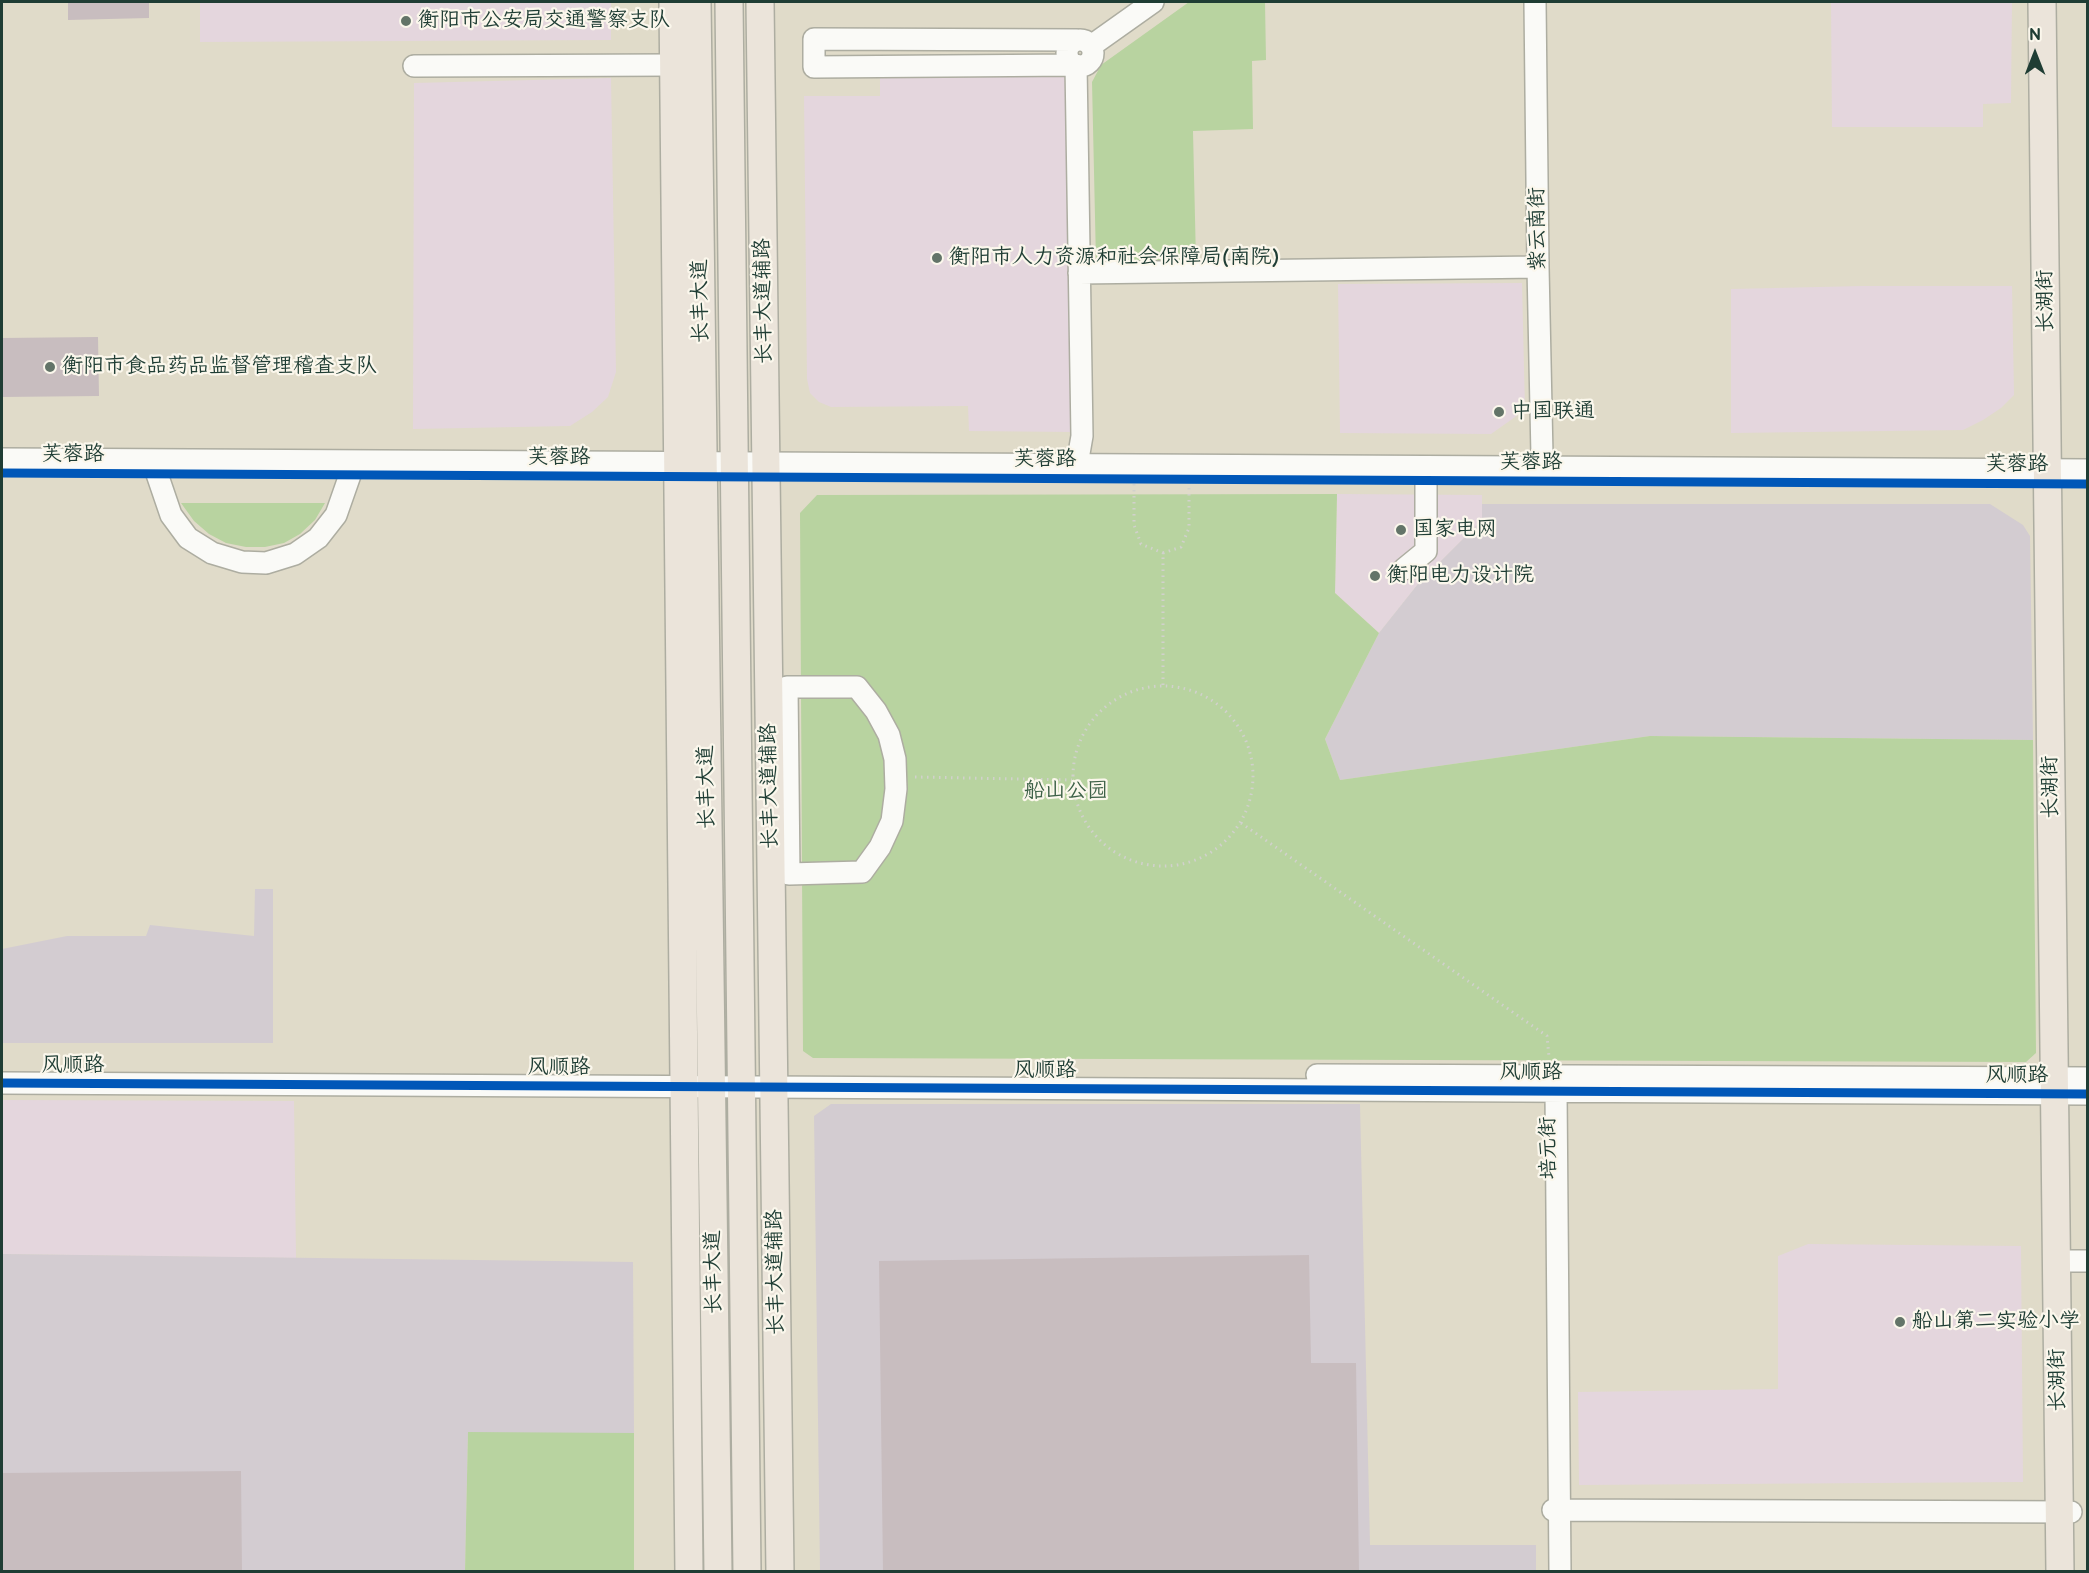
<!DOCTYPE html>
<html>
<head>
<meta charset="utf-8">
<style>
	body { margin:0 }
	#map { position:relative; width:2089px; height:1573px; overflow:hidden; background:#e0dbc9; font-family:"Balsamiq Sans",sans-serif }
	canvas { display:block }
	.frame { position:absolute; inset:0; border:3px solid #1f3d34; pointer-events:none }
	.north { position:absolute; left:2005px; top:24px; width:60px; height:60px; -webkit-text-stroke:4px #fbf7ec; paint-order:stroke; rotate:0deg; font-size:16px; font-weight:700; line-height:24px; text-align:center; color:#1f3d34 }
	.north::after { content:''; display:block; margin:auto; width:21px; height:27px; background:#1f3d34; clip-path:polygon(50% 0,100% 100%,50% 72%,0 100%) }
</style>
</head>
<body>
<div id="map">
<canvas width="2089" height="1573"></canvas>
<div class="frame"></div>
<div class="north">N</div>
</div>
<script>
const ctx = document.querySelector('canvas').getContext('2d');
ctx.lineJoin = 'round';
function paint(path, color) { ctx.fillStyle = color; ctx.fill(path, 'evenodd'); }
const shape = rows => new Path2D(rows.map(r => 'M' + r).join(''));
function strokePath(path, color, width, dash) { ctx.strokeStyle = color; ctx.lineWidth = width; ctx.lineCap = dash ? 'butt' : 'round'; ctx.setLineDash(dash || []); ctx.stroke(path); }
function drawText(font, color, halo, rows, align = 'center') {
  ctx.font = font + ' "Balsamiq Sans","LXGW WenKai TC",sans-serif'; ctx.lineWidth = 4.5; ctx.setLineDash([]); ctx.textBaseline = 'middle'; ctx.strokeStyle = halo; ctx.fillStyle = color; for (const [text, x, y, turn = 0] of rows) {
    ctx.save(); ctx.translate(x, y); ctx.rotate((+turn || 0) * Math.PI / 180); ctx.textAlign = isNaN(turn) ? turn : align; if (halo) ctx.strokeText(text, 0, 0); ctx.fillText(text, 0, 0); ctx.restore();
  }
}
paint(shape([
	[200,2,611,2,611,40,200,42],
	[1831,2,2012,2,2011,103,1983,104,1983,127,1832,127],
	[1065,74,1073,432,969,431,968,406,831,407,819,402,810,393,807,379,804,96,880,96,880,76],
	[611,78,616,372,608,397,592,412,570,426,413,429,414,83],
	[1522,283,1525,410,1491,434,1340,433,1338,284],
	[1862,286,2012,286,2014,395,2001,408,1983,420,1963,430,1731,433,1731,289],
	[1337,494,1482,495,1482,520,1418,584,1379,633,1335,593],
	[2,1100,294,1101,296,1258,2,1254],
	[1808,1244,2021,1246,2023,1482,1579,1485,1578,1392,1778,1389,1778,1256]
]), '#e4d6dd');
paint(shape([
	[1482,504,1990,504,2023,525,2030,536,2033,740,1650,736,1340,780,1325,739,1379,633,1418,584,1482,520],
	[255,889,273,889,273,1043,2,1043,2,949,67,936,146,936,150,925,254,936],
	[831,1104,1360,1104,1370,1545,1536,1545,1536,1571,820,1571,814,1116],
	[2,1254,633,1262,634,1433,468,1433,465,1571,2,1572]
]), '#d3ccd1');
paint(shape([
	[1189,2,1265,2,1266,60,1252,61,1253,129,1193,131,1196,261,1096,262,1092,82,1101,65],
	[1337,494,1335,593,1379,633,1325,739,1340,780,1650,736,2033,740,2036,1053,2026,1062,813,1058,803,1051,800,513,817,495],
	[181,503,325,503,315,520,300,534,284,543,265,547,246,547,226,543,209,534,194,521],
	[468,1432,634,1433,634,1571,465,1571]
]), '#b8d3a0');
paint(shape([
	[68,2,149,2,149,18,68,20],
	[98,337,99,396,2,397,2,338],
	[1309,1255,1311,1363,1356,1363,1359,1572,883,1572,879,1261],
	[241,1471,242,1572,2,1572,2,1473]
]), '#c8bdbf');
const minor = shape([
	[1535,2,1538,267,1542,456],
	[1077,40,814,39,814,67,1076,65,1082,436,1077,465],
	'1067 53a13 13 0 1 1 26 0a13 13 0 1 1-26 0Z',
	[1091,46,1153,2],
	[414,66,674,65],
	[1079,273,1538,267],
	[2,459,2088,470],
	[157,474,171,515,188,538,212,553,242,562,266,563,295,554,318,538,336,515,350,475],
	[1404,569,1426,551,1426,480],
	[787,687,857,687,876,711,889,735,895,759,896,789,892,821,880,847,862,872,789,874,787,687],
	[1317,1075,2088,1078],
	[1552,1078,1556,1091,1560,1572],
	[2,1083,2088,1094],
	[2068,1261,2088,1261],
	[1553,1510,2071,1512]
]);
const major = shape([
	[673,2,689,1572],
	[697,2,718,1572],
	[729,2,747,1572],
	[760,2,780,1572],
	[2042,2,2060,1572]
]);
strokePath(minor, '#adada1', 24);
strokePath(major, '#adada1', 30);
strokePath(shape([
	[1134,484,1134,525,1141,544,1163,553],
	[1163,685,1163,553,1181,547,1189,528,1189,483],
	'1073 776a90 90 0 1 1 180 0a90 90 0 1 1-180 0Z',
	[915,777,1072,780],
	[1241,823,1547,1036,1549,1057]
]), '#d1d1cc', 3, [1.5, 4.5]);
strokePath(minor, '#fafaf7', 21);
strokePath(major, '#ebe4da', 27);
strokePath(shape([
	[2,473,2088,484],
	[2,1083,2088,1094]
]), '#0057b8', 9);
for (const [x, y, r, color] of [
	[406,21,6,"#637468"],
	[937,258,6,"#637468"],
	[50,367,6,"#637468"],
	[1499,412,6,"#637468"],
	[1401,530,6,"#637468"],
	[1375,576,6,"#637468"],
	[1900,1322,6,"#637468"]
]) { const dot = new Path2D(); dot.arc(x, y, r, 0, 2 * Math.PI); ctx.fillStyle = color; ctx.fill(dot); strokePath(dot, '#fbf7ec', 2); }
drawText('21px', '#1f3d34', '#fbf7ec', [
	["衡阳市公安局交通警察支队",418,21],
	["衡阳市人力资源和社会保障局(南院)",949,258],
	["衡阳市食品药品监督管理稽查支队",62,367],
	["中国联通",1511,412],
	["国家电网",1413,530],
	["衡阳电力设计院",1387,576],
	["船山第二实验小学",1912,1322]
], 'left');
drawText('21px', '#1f3d34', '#fbf7ec', [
	["紫云南街",1538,229,-91],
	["长丰大道",701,301,-91],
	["长丰大道辅路",764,301,-91],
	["长湖街",2046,301,-91],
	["芙蓉路",73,455],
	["芙蓉路",559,458],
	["芙蓉路",1045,460],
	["芙蓉路",1531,463],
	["芙蓉路",2017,465],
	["长丰大道辅路",770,786,-91],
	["长丰大道",707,787,-91],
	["长湖街",2051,787,-91],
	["风顺路",73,1066],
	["风顺路",559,1068],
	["风顺路",1045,1071],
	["风顺路",1531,1073],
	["风顺路",2017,1076],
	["培元街",1549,1148,-91],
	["长丰大道",714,1272,-91],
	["长丰大道辅路",776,1272,-91],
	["长湖街",2058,1380,-91]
]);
drawText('21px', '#3d6147', '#fbf7ec', [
	["船山公园",1066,792]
]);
</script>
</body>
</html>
